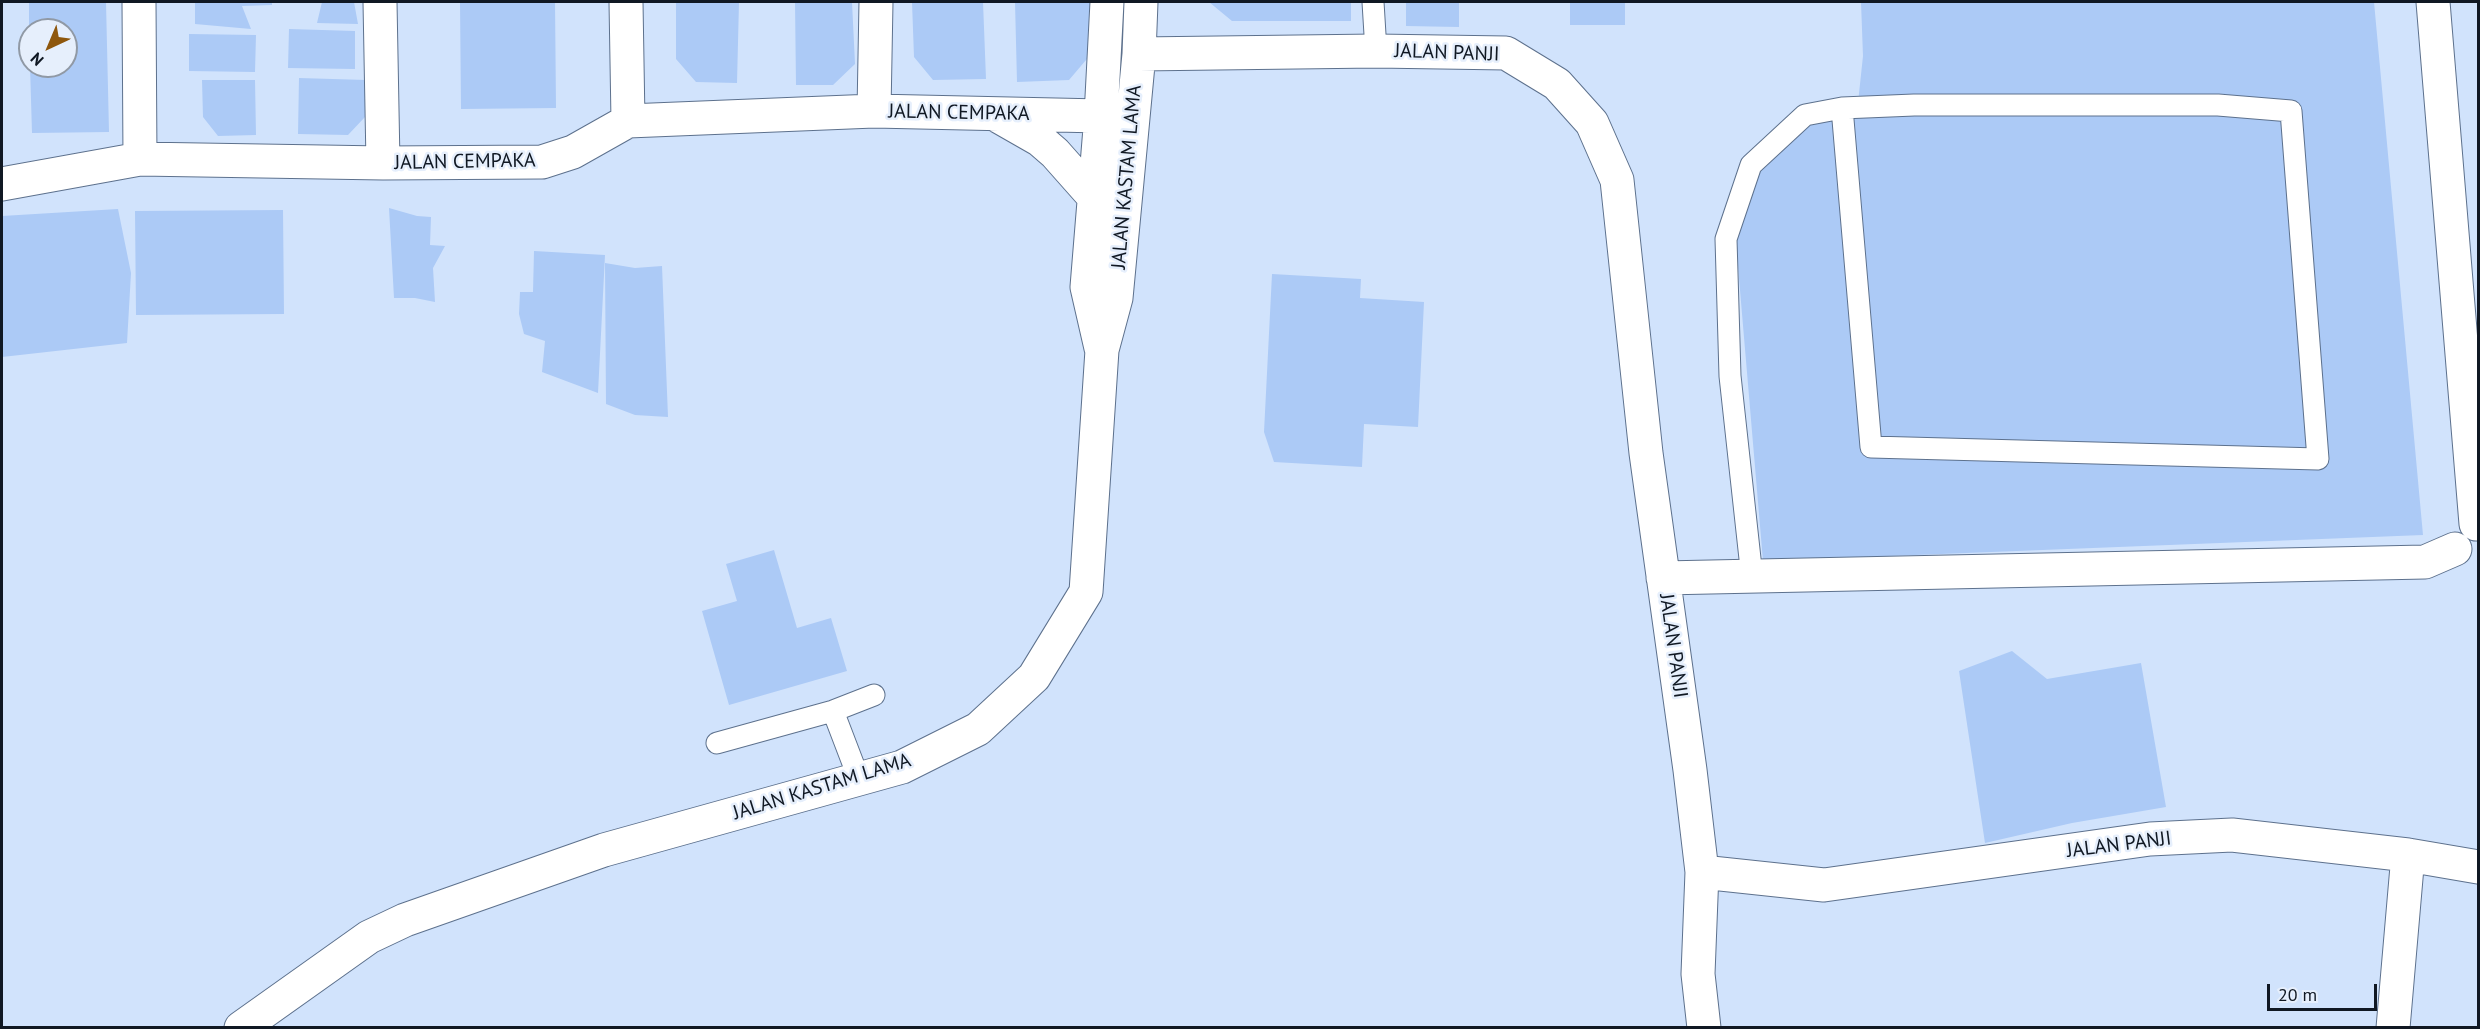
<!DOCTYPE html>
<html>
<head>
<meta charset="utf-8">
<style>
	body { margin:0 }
	#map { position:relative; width:2480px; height:1029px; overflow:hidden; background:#d1e3fc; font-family:"PT Sans",sans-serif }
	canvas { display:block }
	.frame { position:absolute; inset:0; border:3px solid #101823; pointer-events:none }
	.north { position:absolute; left:18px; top:18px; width:60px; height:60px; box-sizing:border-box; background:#e6effc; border:2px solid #9099a5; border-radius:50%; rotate:224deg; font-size:16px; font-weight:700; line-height:24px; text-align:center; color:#101823 }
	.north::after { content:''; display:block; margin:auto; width:21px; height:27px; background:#8e570d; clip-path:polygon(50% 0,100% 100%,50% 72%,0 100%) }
	.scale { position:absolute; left:2267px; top:984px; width:110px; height:27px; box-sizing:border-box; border:3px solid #101823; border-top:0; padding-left:8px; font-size:18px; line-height:21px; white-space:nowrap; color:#101823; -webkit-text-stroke:4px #e6effc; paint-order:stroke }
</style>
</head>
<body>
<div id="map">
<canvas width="2480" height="1029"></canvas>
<div class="frame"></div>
<div class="north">N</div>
<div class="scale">20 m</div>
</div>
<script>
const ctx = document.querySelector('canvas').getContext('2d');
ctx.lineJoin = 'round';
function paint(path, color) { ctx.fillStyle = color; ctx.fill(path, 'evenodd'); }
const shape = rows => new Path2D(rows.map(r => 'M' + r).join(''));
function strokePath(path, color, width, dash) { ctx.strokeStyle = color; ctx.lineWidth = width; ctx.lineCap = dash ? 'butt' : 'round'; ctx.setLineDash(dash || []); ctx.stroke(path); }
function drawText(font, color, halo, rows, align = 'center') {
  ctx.font = font + ' "PT Sans",sans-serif'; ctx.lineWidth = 5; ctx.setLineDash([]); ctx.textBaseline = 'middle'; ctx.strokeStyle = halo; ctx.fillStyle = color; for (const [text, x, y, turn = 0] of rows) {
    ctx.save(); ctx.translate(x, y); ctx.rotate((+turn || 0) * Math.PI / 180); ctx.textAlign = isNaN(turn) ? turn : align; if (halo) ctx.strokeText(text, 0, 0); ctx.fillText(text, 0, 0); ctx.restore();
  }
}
paint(shape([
	[29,2,106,2,109,132,32,133,30,66,66,66,66,30,29,30],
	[195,2,272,2,272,5,242,6,251,29,195,24],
	[322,2,354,2,358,24,317,23],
	[460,2,555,2,556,108,461,109],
	[676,2,739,2,737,83,696,82,676,59],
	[795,2,852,2,855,64,833,85,796,85],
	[912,2,983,2,986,79,933,80,914,57],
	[1015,2,1091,2,1092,53,1069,80,1017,82],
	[1209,2,1351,2,1351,21,1232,21],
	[1406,2,1459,2,1459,27,1406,26],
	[1570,2,1625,2,1625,25,1570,25],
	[1861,2,2374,2,2423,535,1763,561,1736,243,1757,172,1813,113,1857,112,1863,56],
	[289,29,355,31,355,69,288,68],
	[189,34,256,35,255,72,189,71],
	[299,78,366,80,365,117,348,135,298,134],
	[202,80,255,80,256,135,218,136,203,117],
	[389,208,417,216,431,217,430,245,445,246,433,268,435,302,415,298,394,298],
	[118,209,131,273,127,343,2,357,2,216],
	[283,210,284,314,136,315,135,211],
	[534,251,605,255,598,393,542,372,545,341,524,334,519,314,520,292,533,292],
	[605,263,635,268,662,266,668,417,635,415,606,404],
	[1272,274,1361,279,1360,298,1424,302,1418,427,1364,424,1362,467,1274,462,1264,432],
	[774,550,797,628,831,618,847,671,729,705,702,611,737,601,726,564],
	[2012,651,2047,679,2141,663,2166,807,2072,823,1985,843,1959,671]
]), '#accaf6');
const lane = shape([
	[1373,2,1376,51],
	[1752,577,1730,376,1726,239,1751,165,1805,115,1842,108,1914,105,2218,105,2291,111,2318,459,1871,447,1842,108],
	[833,711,859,779],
	[717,743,833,711,874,695]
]);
const street = shape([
	[139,2,140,159],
	[380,2,383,163],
	[626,2,628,121],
	[2433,2,2476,524],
	[1139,54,1376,51,1506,53,1557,84,1592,123,1617,180,1646,453,1690,770,1702,872,1824,885,2150,839,2232,835,2408,855,2478,867],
	[874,111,876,2],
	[998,116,1040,140,1055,153,1094,197],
	[2,184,140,159,383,163,542,162,573,152,628,121,874,111,1101,116],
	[1101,348,1087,287,1101,116,1107,2],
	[1663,578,2425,562,2455,549],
	[1702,872,1698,974,1704,1028],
	[241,1028,369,937,405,920,604,850,902,767,978,729,1034,677,1086,592,1102,350,1116,298,1139,54,1141,2],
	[2393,1028,2408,855]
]);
strokePath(lane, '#5d718d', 23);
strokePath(street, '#5d718d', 35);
strokePath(lane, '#fff', 21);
strokePath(street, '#fff', 33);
drawText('20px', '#101823', '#e6effc', [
	["JALAN PANJI",1447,53,2],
	["JALAN CEMPAKA",959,113,1],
	["JALAN CEMPAKA",465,162,-1],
	["JALAN KASTAM LAMA",1127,177,-85],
	["JALAN PANJI",1673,646,82],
	["JALAN KASTAM LAMA",822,787,-17],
	["JALAN PANJI",2119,845,-7]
]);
</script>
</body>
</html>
